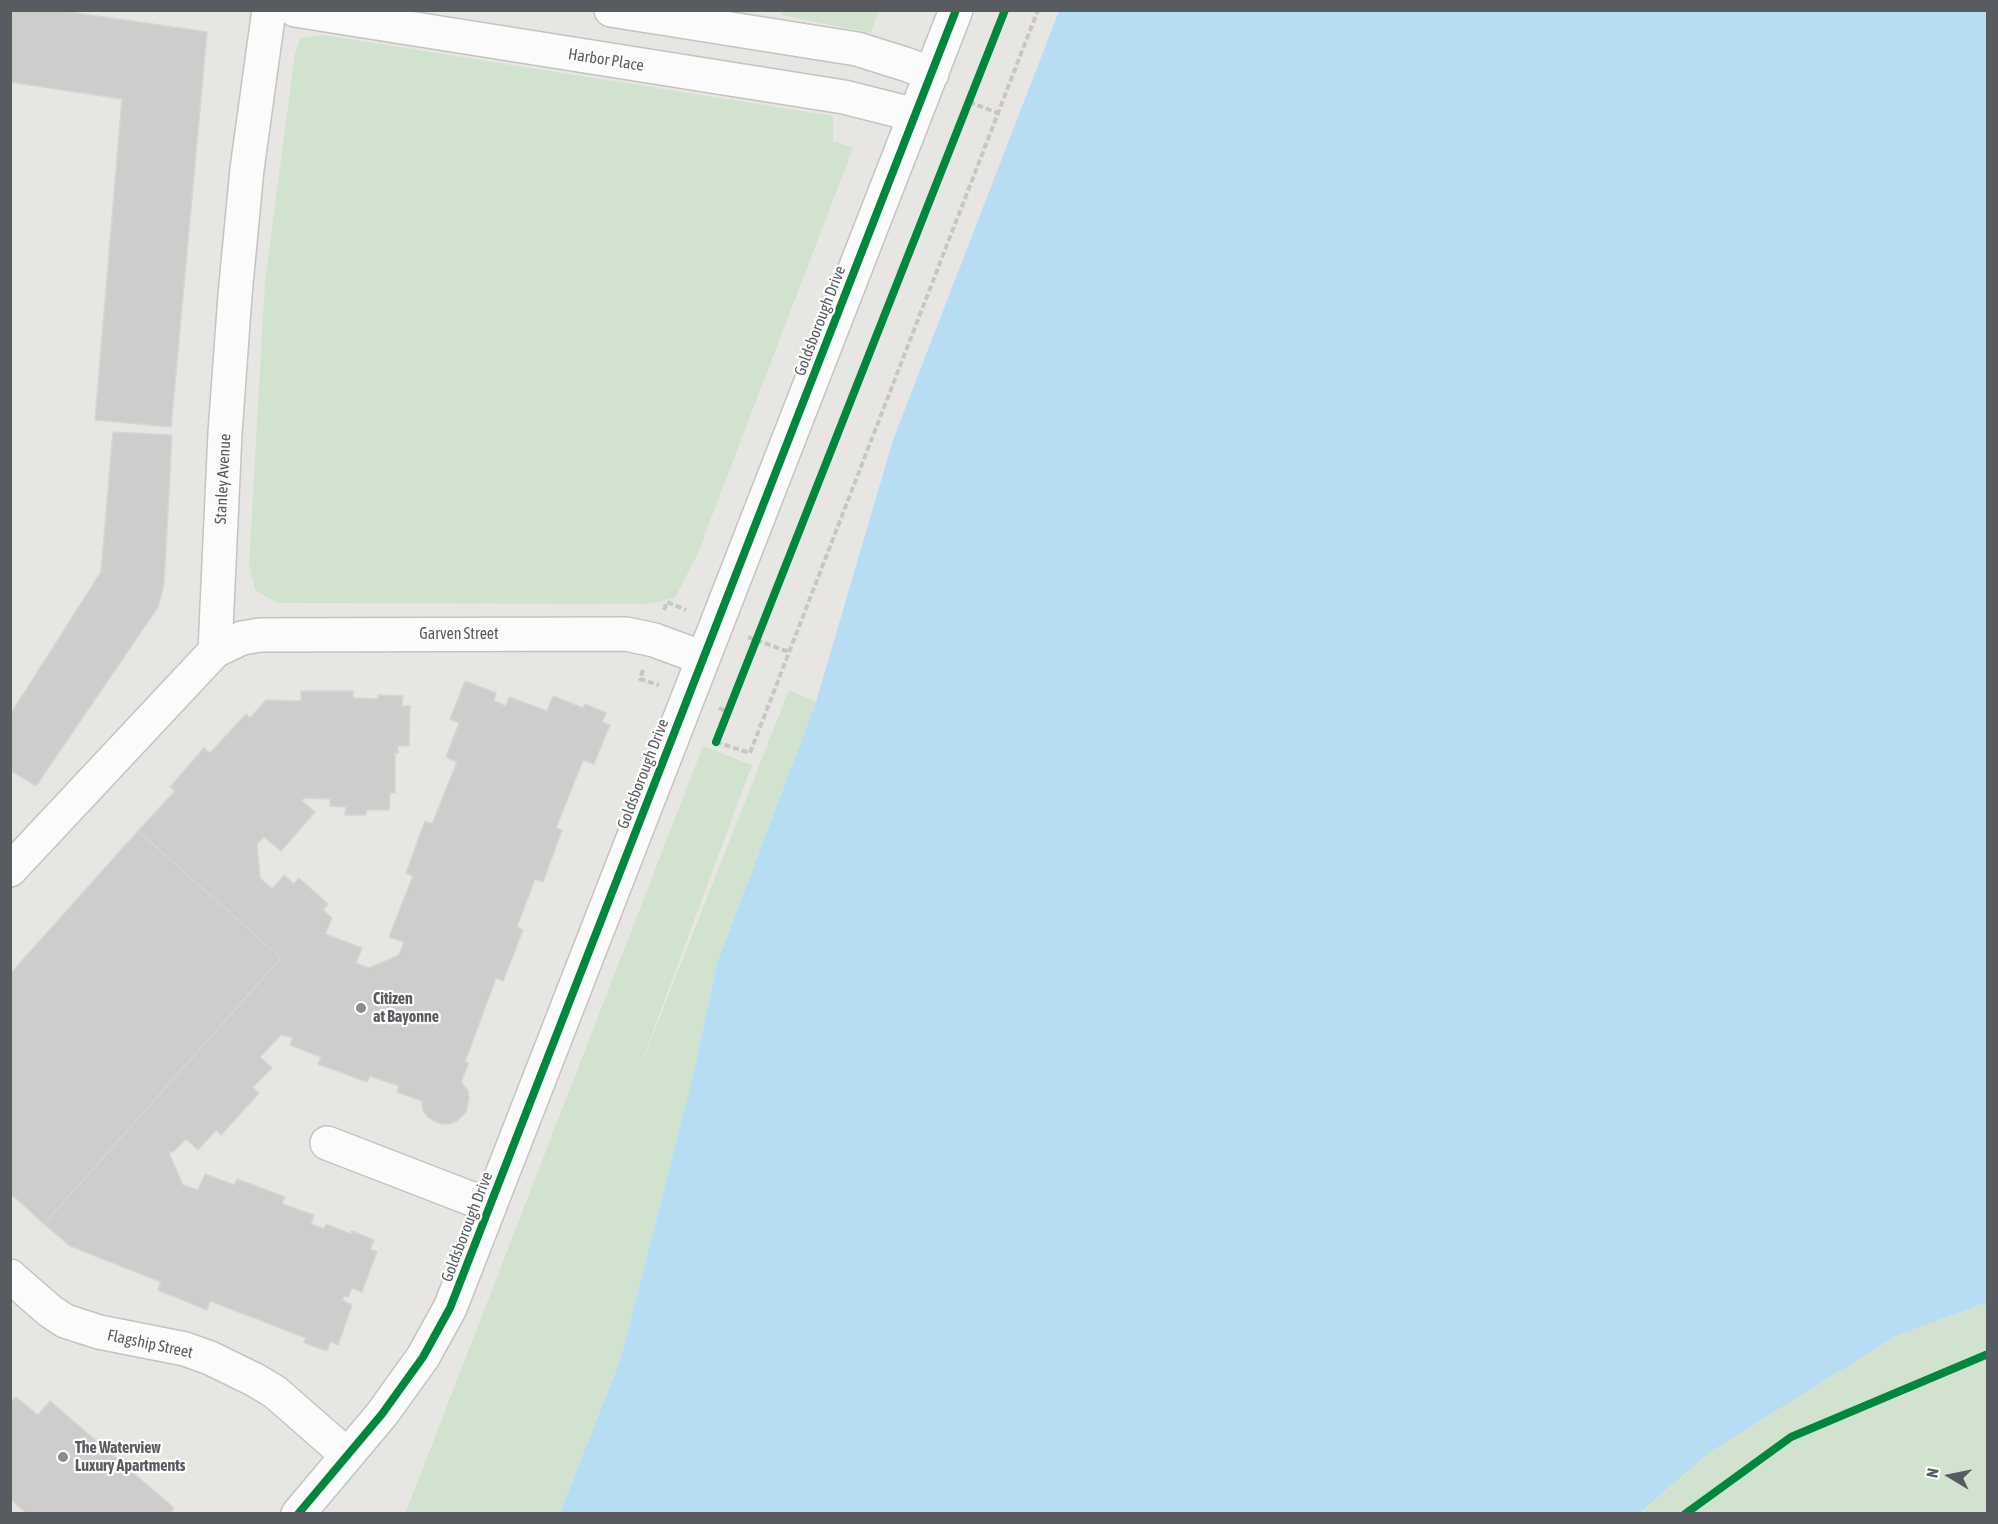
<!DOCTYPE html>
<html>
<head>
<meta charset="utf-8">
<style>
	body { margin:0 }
	#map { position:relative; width:1998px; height:1524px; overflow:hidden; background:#e8e6e2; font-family:"Asap Condensed",sans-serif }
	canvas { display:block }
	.frame { position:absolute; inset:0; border:12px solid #585c60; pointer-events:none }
	.north { position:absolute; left:1920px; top:1446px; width:60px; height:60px; -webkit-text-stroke:4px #fff; paint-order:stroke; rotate:280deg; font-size:16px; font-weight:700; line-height:24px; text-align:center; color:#585c60 }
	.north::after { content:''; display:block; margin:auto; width:21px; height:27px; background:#585c60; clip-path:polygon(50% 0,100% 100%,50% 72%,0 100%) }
</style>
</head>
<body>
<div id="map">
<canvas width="1998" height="1524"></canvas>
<div class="frame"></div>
<div class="north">N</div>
</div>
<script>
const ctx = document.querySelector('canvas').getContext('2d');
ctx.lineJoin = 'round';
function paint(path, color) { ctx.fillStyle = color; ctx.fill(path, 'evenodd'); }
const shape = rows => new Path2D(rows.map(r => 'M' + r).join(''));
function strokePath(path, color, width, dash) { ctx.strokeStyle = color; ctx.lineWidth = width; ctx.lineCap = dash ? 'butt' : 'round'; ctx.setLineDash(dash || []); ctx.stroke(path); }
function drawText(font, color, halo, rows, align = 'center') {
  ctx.font = font + ' "Asap Condensed",sans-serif'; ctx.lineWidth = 4.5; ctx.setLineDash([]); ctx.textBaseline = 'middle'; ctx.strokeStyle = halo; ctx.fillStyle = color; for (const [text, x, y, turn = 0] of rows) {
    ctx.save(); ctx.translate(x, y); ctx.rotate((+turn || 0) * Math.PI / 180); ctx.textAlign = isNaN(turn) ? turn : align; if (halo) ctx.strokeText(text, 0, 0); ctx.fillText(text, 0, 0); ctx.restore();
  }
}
paint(shape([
	[782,11,782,10,878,11,871,33,781,15],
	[323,35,833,116,833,141,853,148,697,555,675,598,648,604,277,603,255,590,249,564,265,282,295,53,300,38],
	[789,690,816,702,717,964,692,1081,621,1358,560,1513,405,1514,703,746,752,765,633,1085],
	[1987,1302,1987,1513,1640,1514,1710,1452,1896,1336]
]), '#d1e3ce');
paint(shape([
	[1059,11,1987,11,1987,1302,1896,1336,1710,1452,1640,1513,560,1513,621,1358,692,1081,717,964,816,702,893,440]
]), '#b6ddf2');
const building = shape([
	[10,10,56,10,207,32,171,427,95,420,122,99,10,82,10,10],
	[113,432,172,435,164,584,158,607,36,786,10,770,10,715,101,572,113,432],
	[465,681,496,693,494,701,506,706,509,697,547,711,553,696,583,708,585,704,606,713,602,722,610,725,594,764,583,760,556,828,562,830,543,882,535,879,517,927,523,930,503,981,496,978,465,1062,469,1063,461,1082,468,1091,469,1099,466,1112,457,1121,449,1124,442,1124,434,1121,428,1117,423,1111,422,1101,397,1092,399,1086,370,1076,367,1082,318,1064,321,1057,290,1045,293,1038,281,1035,260,1057,272,1068,253,1087,259,1093,221,1135,216,1130,198,1150,186,1139,174,1151,169,1153,183,1185,198,1190,205,1174,234,1185,237,1179,285,1197,282,1204,314,1215,311,1224,324,1229,326,1224,351,1234,352,1231,374,1240,370,1249,377,1252,362,1292,352,1288,348,1297,344,1296,342,1300,352,1305,338,1345,331,1341,327,1351,304,1343,306,1338,210,1301,207,1310,158,1290,161,1282,70,1246,44,1224,281,958,138,831,175,791,170,787,204,748,210,753,246,714,250,718,266,700,301,701,301,691,353,691,353,698,378,699,378,695,403,696,402,706,410,706,409,746,398,746,398,753,395,752,395,793,390,793,389,810,366,810,366,815,345,815,346,807,330,806,330,799,304,798,302,801,315,812,281,851,264,837,257,844,260,878,272,889,284,875,294,884,299,878,328,904,323,910,332,918,325,934,362,948,356,963,369,968,399,955,404,942,389,937,413,876,406,873,425,821,432,824,457,762,446,757,459,723,450,719,465,681],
	[138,831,281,958,44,1224,10,1193,10,974,138,831],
	[16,1397,38,1415,50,1401,174,1508,169,1514,27,1514,10,1499,10,1403,16,1397]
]);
paint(building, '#cfcdcb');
strokePath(building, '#d7d5d2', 1.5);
const minor = shape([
	[295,10,844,97,915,115],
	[611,10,857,49,908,65,932,74],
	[215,651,225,433,235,295,247,169,269,10],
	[10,870,215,651,242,638,260,635,626,634,654,640,703,658],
	[327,1143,490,1206],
	[10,1276,50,1311,65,1321,99,1332,185,1349,210,1358,255,1380,275,1392,347,1455],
	[298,1514,382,1414,423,1357,450,1308,956,10]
]);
strokePath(minor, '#c3c3c3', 36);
strokePath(shape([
	[969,102,998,113],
	[664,610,667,602,686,610],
	[748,637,789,652],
	[643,670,640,679,659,685],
	[719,708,728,712],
	[716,742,750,753,1038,10]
]), '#c4c8c5', 4, [6, 3]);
strokePath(minor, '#fcfbfb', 33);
strokePath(shape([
	[716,742,1005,10],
	[298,1514,382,1414,423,1357,450,1308,956,10],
	[1685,1514,1791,1437,1988,1354]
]), '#00873e', 8);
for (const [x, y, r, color] of [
	[361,1008,6,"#8a8c8e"],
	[63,1457,6,"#8a8c8e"]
]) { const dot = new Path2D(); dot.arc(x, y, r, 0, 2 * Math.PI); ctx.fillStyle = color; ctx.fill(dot); strokePath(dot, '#fff', 2); }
drawText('16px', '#585c60', '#fff', [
	["Harbor Place",606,60,9],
	["Goldsborough Drive",820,321,-69],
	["Stanley Avenue",223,479,-87],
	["Garven Street",459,634],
	["Goldsborough Drive",643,774,-69],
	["Goldsborough Drive",467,1227,-69],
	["Flagship Street",150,1344,12]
]);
drawText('bold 16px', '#585c60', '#fff', [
	["Citizen",373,999],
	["at Bayonne",373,1017],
	["The Waterview",75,1448],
	["Luxury Apartments",75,1466]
], 'left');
</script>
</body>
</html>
